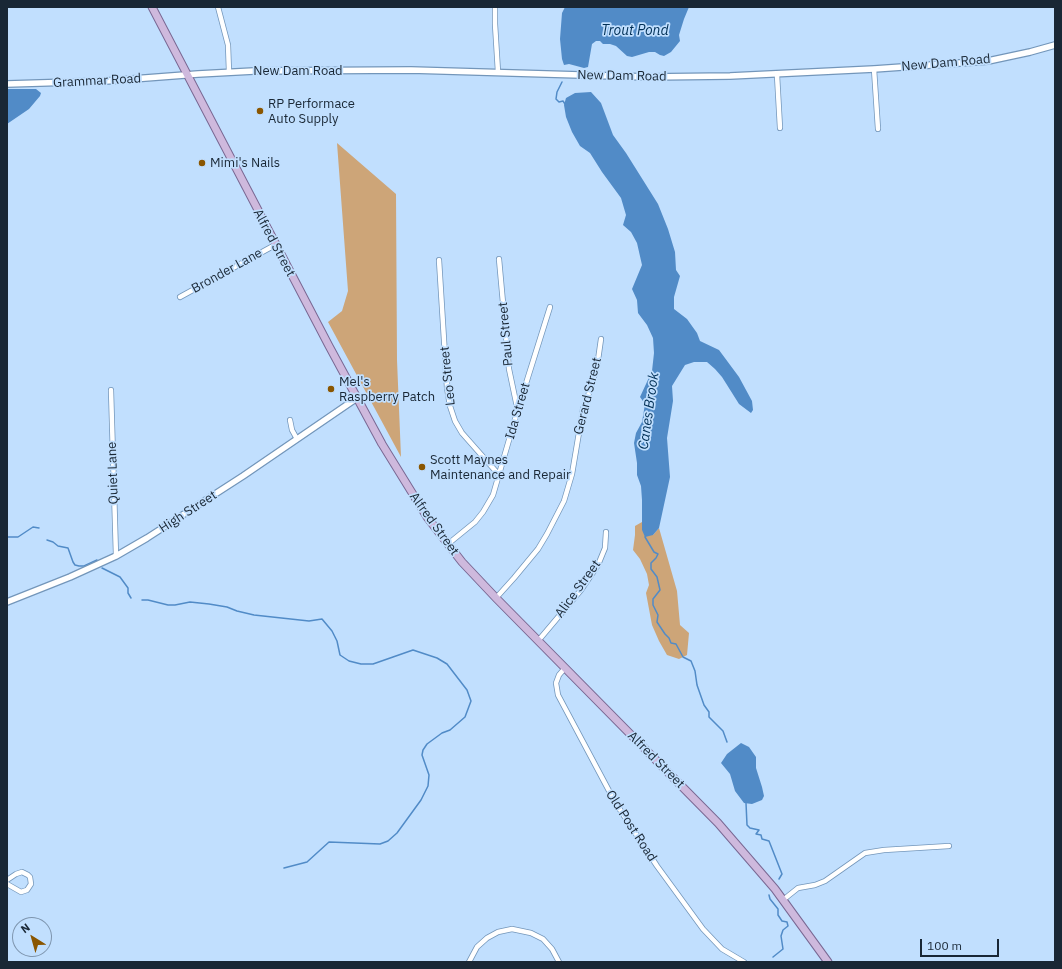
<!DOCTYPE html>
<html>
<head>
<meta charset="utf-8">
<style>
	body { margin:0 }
	#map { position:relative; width:1062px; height:969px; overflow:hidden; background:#c1dffe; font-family:"IBM Plex Sans",sans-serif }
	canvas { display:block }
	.frame { position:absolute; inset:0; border:8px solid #192735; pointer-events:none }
	.north { position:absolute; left:12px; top:917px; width:40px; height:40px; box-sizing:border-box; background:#c1dffe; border:1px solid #7e95ae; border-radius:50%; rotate:323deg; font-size:11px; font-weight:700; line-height:16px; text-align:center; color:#192735 }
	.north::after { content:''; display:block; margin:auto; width:14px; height:18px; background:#8a5601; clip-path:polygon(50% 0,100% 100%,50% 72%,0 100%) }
	.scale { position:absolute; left:920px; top:939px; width:79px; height:18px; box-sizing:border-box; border:2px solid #192735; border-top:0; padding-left:5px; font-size:12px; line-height:14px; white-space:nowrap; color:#192735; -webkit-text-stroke:3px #c1dffe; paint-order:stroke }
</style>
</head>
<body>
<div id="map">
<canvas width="1062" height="969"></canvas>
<div class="frame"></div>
<div class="north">N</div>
<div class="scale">100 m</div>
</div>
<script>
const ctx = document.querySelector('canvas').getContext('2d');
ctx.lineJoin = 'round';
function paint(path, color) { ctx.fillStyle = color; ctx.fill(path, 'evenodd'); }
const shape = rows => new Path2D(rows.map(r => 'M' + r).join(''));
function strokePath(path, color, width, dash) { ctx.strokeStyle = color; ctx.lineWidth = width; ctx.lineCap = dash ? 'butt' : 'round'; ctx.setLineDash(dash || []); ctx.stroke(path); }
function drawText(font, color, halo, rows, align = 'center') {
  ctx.font = font + ' "IBM Plex Sans",sans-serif'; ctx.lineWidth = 3.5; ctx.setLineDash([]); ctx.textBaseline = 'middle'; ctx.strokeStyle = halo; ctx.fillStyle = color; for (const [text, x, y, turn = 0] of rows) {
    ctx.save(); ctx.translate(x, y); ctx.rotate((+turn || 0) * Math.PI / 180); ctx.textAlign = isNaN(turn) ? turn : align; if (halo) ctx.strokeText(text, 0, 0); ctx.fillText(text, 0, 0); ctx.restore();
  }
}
paint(shape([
	[337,143,396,194,397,360,401,457,328,322,342,311,348,291],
	[642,522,642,530,653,535,659,528,677,591,680,625,689,633,687,655,679,659,667,655,659,641,652,625,646,593,649,585,647,574,640,559,633,550,635,535,635,526]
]), '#cda578');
paint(shape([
	[565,7,689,7,684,19,679,35,680,41,671,52,664,56,660,55,655,52,649,52,632,57,627,56,616,46,610,44,603,44,600,41,596,41,592,44,588,67,584,68,569,64,564,65,562,59,560,39,562,13],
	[7,89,36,89,41,93,40,96,29,109,7,124],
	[591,92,601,103,613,135,626,153,658,204,668,229,675,252,676,270,680,276,674,297,674,309,687,319,697,333,700,341,719,350,739,377,752,401,753,410,751,413,739,404,722,377,715,369,707,362,694,362,685,365,672,386,673,401,667,438,670,477,659,528,653,535,645,537,642,530,642,500,641,486,637,475,637,463,634,443,636,433,642,422,645,404,640,397,652,371,654,353,653,338,647,325,638,313,637,300,632,289,642,265,637,243,631,232,623,225,626,215,621,198,602,172,590,153,580,146,572,132,566,117,564,105,566,98,575,93],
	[741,743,749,747,756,757,756,768,762,787,764,796,762,800,752,804,744,803,735,791,730,774,721,763,727,754]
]), '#518bc7');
strokePath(shape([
	[562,82,557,92,556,99,559,102,563,101,565,104],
	[646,535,645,537,654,552,658,554,656,558,651,563,651,569,657,577,660,590,653,599,653,605,658,615,657,622,665,634,669,638,671,643,676,644,683,657,691,661,695,671,697,685,704,705,709,712,709,717,723,731,727,742],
	[7,537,18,537,33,527,39,528],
	[47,540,53,542,58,546,68,548,73,562,75,565,79,566,84,566,97,560],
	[102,568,120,577,128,588,128,593,131,598],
	[142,600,148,600,168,605,175,605,190,602,209,604,227,607,237,611,254,615,309,621,322,619,332,631,337,641,340,655,349,661,361,664,373,664,413,650,437,658,447,664,467,690,471,701,465,717,450,730,442,733,427,744,423,750,422,755,429,775,428,786,421,800,397,833,388,841,380,844,329,842,307,862,284,868],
	[746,803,747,825,750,828,759,830,756,834,761,835,762,839,769,841,782,874,779,879],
	[769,895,770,899,778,909,778,915,782,921,787,922,788,926,783,930,781,936,783,949,773,957]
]), '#518bc7', 1.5);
const minor = shape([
	[218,7,228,45,229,72],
	[495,7,495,24,498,72],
	[874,69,878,129],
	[777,75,780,128],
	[499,259,509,369,517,407],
	[439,260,447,388,450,406,455,421,462,433,500,476],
	[180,297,275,245],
	[111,390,116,556],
	[290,420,292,430,297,439],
	[448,544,475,522,483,512,493,495,518,409,550,307],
	[496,598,514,578,538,549,547,534,564,501,572,474,583,409,592,385,598,360,601,339],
	[538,641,581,590,598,565,605,548,606,532],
	[565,668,559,675,556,683,558,695,615,802,657,866,703,929,722,949,744,962],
	[7,880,16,874,22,872,28,875,30,877,31,884,27,890,21,892,7,884],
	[783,900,798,888,815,885,825,881,865,853,884,850,949,846],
	[469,962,477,947,487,938,498,932,512,929,531,933,543,939,552,949,559,962]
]);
const tertiary = shape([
	[7,84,106,81,198,74,254,71,411,70,648,77,730,76,874,69,988,61,1030,52,1055,45],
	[7,602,70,577,116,556,147,538,243,476,357,398]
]);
const primary = shape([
	[152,7,329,346,382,444,427,517,462,562,496,598,718,823,775,889,828,962]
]);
strokePath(minor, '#7396ba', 6);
strokePath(tertiary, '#7396ba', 8);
strokePath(primary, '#796893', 9);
strokePath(minor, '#fff', 4.5);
strokePath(tertiary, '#fff', 5.5);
strokePath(primary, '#ceb9dd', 7);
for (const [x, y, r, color] of [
	[260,111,4,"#8a5601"],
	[202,163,4,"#8a5601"],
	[331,389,4,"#8a5601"],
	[422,467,4,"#8a5601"]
]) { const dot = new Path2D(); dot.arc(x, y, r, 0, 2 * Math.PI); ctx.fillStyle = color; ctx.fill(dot); strokePath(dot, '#c1dffe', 1.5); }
drawText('13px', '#192735', '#c1dffe', [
	["New Dam Road",946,63,-5],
	["New Dam Road",298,71],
	["New Dam Road",622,76,1],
	["Grammar Road",97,81,-3],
	["Alfred Street",274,243,62],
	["Bronder Lane",227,271,-29],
	["Paul Street",506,334,-95],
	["Leo Street",448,376,-96],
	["Gerard Street",588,396,-76],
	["Ida Street",518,411,-74],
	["Quiet Lane",113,473,-92],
	["High Street",188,512,-33],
	["Alfred Street",434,524,54],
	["Alice Street",578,589,-54],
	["Alfred Street",656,760,45],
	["Old Post Road",631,826,57]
]);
drawText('13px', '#192735', '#c1dffe', [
	["RP Performace",268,104],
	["Auto Supply",268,119],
	["Mimi's Nails",210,163],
	["Mel's",339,382],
	["Raspberry Patch",339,397],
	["Scott Maynes",430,460],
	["Maintenance and Repair",430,475]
], 'left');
drawText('italic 14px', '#012f55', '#c1dffe', [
	["Trout Pond",635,31],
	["Canes Brook",649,411,-82]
]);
</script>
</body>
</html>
